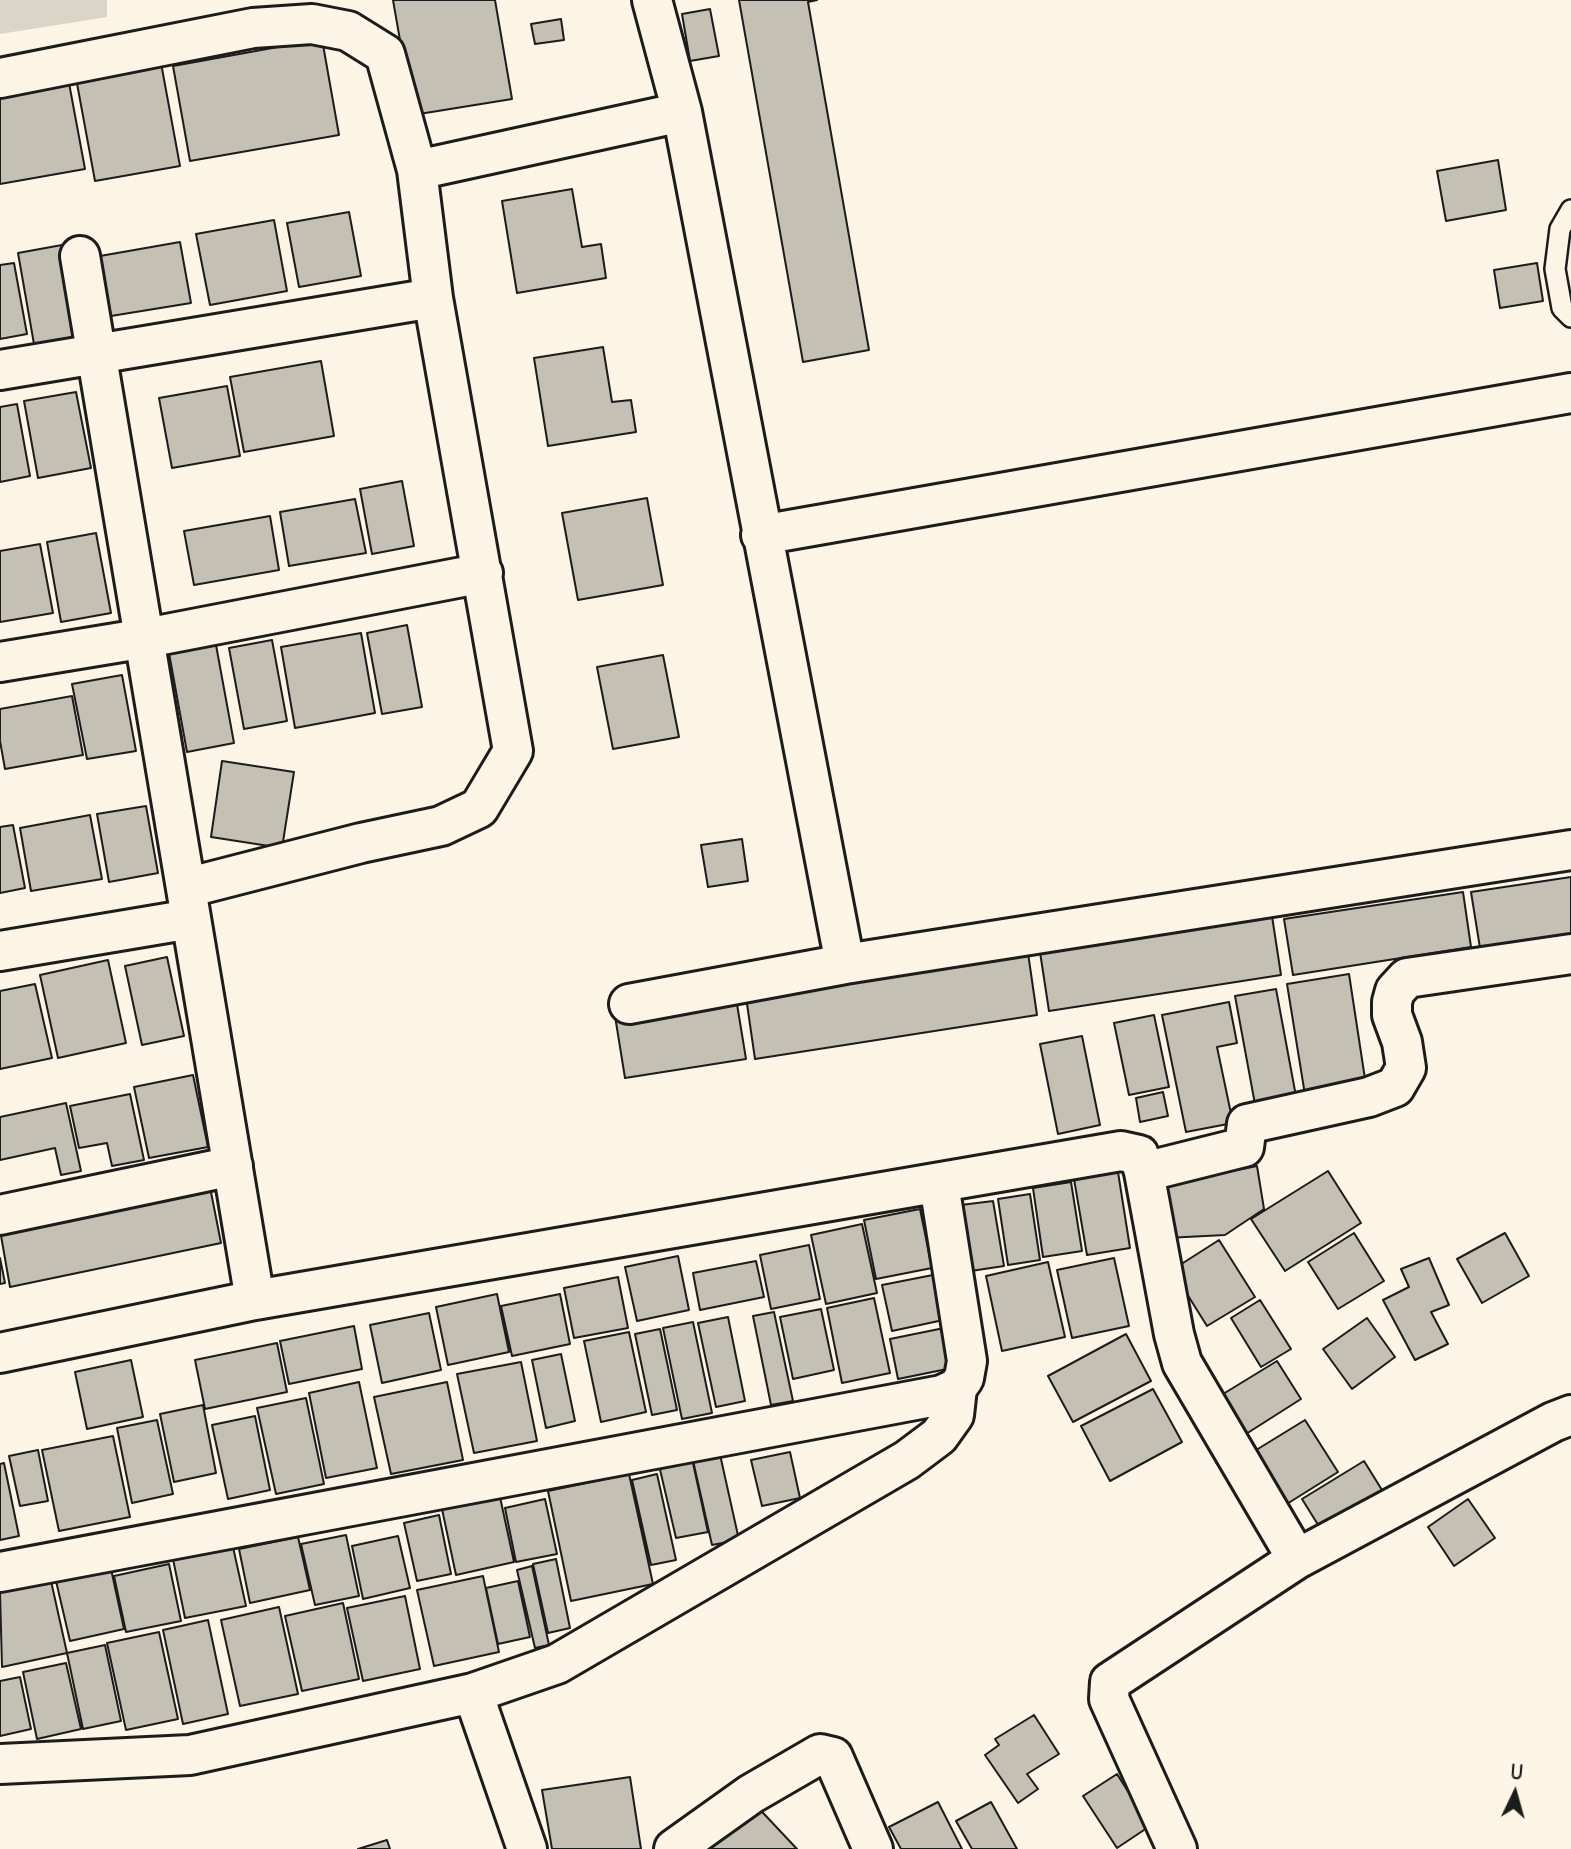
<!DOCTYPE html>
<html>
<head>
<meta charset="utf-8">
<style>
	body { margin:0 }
	#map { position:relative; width:1571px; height:1849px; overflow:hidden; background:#fcf5e5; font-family:Delius,sans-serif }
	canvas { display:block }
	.north { position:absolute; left:1480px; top:1758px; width:70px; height:70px; -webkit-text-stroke:5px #fcf5e5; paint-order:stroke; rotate:5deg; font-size:19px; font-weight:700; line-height:28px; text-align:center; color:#1c1c1c }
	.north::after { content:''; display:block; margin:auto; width:24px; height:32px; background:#1c1c1c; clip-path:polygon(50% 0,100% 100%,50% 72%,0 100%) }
</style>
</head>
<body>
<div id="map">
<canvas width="1571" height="1849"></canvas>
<div class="north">U</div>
</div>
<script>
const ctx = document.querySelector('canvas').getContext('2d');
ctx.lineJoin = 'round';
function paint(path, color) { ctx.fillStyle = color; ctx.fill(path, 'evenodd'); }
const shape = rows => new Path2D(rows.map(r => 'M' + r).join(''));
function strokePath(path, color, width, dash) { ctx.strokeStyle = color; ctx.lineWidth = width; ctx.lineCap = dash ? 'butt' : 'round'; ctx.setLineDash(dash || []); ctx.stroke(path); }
paint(shape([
	[0,0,107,0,107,17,0,34]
]), '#dbd5c8');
const building = shape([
	[393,0,495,0,512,99,413,115,393,0],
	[739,0,817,0,808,2,869,350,803,362,739,0],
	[710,9,719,56,690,61,682,14,710,9],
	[561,19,564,40,535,44,531,24,561,19],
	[322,39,339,135,190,161,173,66,322,39],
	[161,63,180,166,95,181,76,78,161,63],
	[69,83,85,169,0,184,0,95,69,83],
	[1498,160,1506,210,1446,221,1437,171,1498,160],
	[572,189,582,247,601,244,606,278,517,293,502,201,572,189],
	[349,212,361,276,299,287,287,223,349,212],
	[274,220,287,291,210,305,196,234,274,220],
	[180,242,191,303,111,316,100,256,180,242],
	[62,245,79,336,34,344,18,253,62,245],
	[14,263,27,334,0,339,0,265,14,263],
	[1537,263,1543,301,1500,308,1494,270,1537,263],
	[603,347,612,402,631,400,636,432,548,446,534,358,603,347],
	[321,361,334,436,244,452,230,377,321,361],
	[227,386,240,456,172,468,159,398,227,386],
	[76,392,91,468,38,478,24,401,76,392],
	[17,404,30,476,0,482,0,407,17,404],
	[402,481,414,546,372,554,360,489,402,481],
	[647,498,663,585,578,600,562,513,647,498],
	[355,499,366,553,289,566,280,512,355,499],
	[270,516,279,570,194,585,184,531,270,516],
	[96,533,111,613,61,622,47,542,96,533],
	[40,544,53,613,0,622,0,551,40,544],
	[407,625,422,707,382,714,367,633,407,625],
	[361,633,375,713,295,728,281,647,361,633],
	[272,640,287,721,244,729,229,648,272,640],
	[216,645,234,743,187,752,169,653,216,645],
	[663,655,679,737,613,749,597,667,663,655],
	[122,675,136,751,87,759,72,684,122,675],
	[72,696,83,755,5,769,0,741,0,709,72,696],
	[222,761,294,772,282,848,211,837,222,761],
	[146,806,158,873,109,882,97,814,146,806],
	[90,815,102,879,31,891,20,828,90,815],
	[13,825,25,888,0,893,0,827,13,825],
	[742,839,748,881,708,887,701,845,742,839],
	[1571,877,1571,934,1480,948,1471,892,1571,877],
	[1463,892,1471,947,1293,975,1284,919,1463,892],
	[1272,916,1281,975,1049,1011,1040,952,1272,916],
	[1028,953,1037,1015,755,1059,746,997,1028,953],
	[167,957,184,1036,142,1045,125,966,167,957],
	[108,960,126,1043,58,1058,40,975,108,960],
	[1349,974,1367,1092,1306,1101,1287,984,1349,974],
	[35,984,52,1058,0,1069,0,991,35,984],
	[1276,989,1298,1107,1257,1115,1235,996,1276,989],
	[736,998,746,1059,625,1078,615,1016,736,998],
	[1229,1002,1237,1043,1217,1047,1233,1123,1186,1132,1162,1015,1229,1002],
	[1154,1015,1169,1087,1129,1095,1114,1023,1154,1015],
	[1082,1036,1100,1125,1058,1134,1040,1044,1082,1036],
	[193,1075,208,1147,149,1158,134,1087,193,1075],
	[1163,1092,1168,1116,1140,1122,1136,1098,1163,1092],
	[130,1094,144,1160,112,1166,107,1143,79,1148,70,1106,130,1094],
	[66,1103,81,1171,61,1175,55,1148,0,1160,0,1117,66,1103],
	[1257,1166,1264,1209,1225,1235,1166,1238,1156,1186,1257,1166],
	[1328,1171,1361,1223,1285,1271,1251,1219,1328,1171],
	[1118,1172,1130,1248,1087,1255,1074,1179,1118,1172],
	[1071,1182,1082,1251,1043,1257,1033,1188,1071,1182],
	[210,1187,221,1243,10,1287,0,1230,210,1187],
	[1030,1194,1040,1260,1008,1265,998,1199,1030,1194],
	[993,1201,1004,1266,971,1271,961,1205,993,1201],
	[920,1209,932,1268,876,1279,864,1220,920,1209],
	[862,1224,877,1293,826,1304,811,1235,862,1224],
	[1354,1233,1384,1281,1338,1309,1308,1262,1354,1233],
	[1505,1233,1529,1276,1482,1303,1457,1259,1505,1233],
	[1219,1240,1255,1297,1207,1326,1172,1270,1219,1240],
	[809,1245,820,1299,771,1309,760,1255,809,1245],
	[678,1256,689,1310,637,1321,625,1267,678,1256],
	[0,1258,5,1283,0,1284,0,1258],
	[1114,1258,1129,1326,1072,1338,1057,1270,1114,1258],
	[1429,1258,1449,1305,1431,1312,1448,1344,1415,1360,1383,1300,1409,1287,1401,1269,1429,1258],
	[756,1261,764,1297,700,1310,693,1273,756,1261],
	[1048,1262,1065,1337,1002,1351,986,1276,1048,1262],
	[938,1274,948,1319,892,1331,882,1285,938,1274],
	[618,1277,628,1328,574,1338,564,1288,618,1277],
	[497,1294,509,1352,448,1365,436,1307,497,1294],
	[560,1294,570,1344,512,1356,501,1306,560,1294],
	[874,1298,890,1373,842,1383,827,1308,874,1298],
	[1260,1300,1291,1349,1261,1367,1231,1318,1260,1300],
	[821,1309,834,1370,793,1379,780,1317,821,1309],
	[774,1312,793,1401,771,1405,753,1316,774,1312],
	[429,1313,441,1370,382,1383,370,1325,429,1313],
	[728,1317,745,1401,716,1407,698,1323,728,1317],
	[1367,1318,1395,1357,1352,1389,1323,1349,1367,1318],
	[693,1322,712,1413,682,1419,663,1328,693,1322],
	[354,1326,362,1369,289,1384,280,1341,354,1326],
	[944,1328,952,1368,898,1379,890,1339,944,1328],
	[660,1329,677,1410,652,1415,635,1334,660,1329],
	[629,1332,646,1412,601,1422,584,1341,629,1332],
	[1126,1334,1151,1381,1073,1422,1048,1376,1126,1334],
	[277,1343,287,1392,205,1409,195,1360,277,1343],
	[561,1354,575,1421,546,1428,532,1360,561,1354],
	[131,1360,143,1417,87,1429,75,1372,131,1360],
	[1277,1361,1301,1399,1235,1441,1210,1402,1277,1361],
	[521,1362,537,1441,474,1453,457,1374,521,1362],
	[359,1382,377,1468,326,1478,309,1393,359,1382],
	[447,1382,463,1460,391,1474,374,1397,447,1382],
	[1153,1389,1182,1442,1110,1481,1081,1426,1153,1389],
	[306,1398,324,1484,276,1494,257,1408,306,1398],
	[203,1405,216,1473,174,1482,160,1414,203,1405],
	[255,1416,270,1490,228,1499,212,1425,255,1416],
	[157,1420,173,1494,132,1503,117,1428,157,1420],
	[1305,1420,1338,1472,1282,1507,1248,1455,1305,1420],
	[113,1436,130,1517,59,1531,42,1450,113,1436],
	[38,1450,48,1501,20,1506,9,1456,38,1450],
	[719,1450,739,1540,712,1545,692,1456,719,1450],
	[790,1452,800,1498,762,1506,751,1460,790,1452],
	[691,1454,708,1532,676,1538,658,1461,691,1454],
	[1364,1461,1387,1498,1325,1536,1302,1499,1364,1461],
	[4,1463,19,1536,0,1540,0,1464,4,1463],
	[629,1474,653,1584,571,1601,548,1491,629,1474],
	[657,1474,676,1560,651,1565,632,1480,657,1474],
	[500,1497,514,1562,456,1575,442,1509,500,1497],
	[545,1499,557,1554,516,1562,505,1508,545,1499],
	[1468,1499,1495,1538,1454,1566,1428,1527,1468,1499],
	[439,1515,451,1574,417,1581,404,1523,439,1515],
	[346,1535,359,1596,315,1605,301,1544,346,1535],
	[398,1536,410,1588,363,1599,352,1546,398,1536],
	[298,1537,310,1590,250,1603,239,1549,298,1537],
	[233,1547,246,1606,185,1618,173,1559,233,1547],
	[556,1559,570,1628,548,1633,533,1564,556,1559],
	[169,1564,181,1621,126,1632,114,1576,169,1564],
	[532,1566,549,1645,535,1648,517,1570,532,1566],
	[111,1569,124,1629,70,1641,56,1581,111,1569],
	[483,1576,499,1652,434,1666,417,1590,483,1576],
	[51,1581,67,1653,2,1667,0,1592,51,1581],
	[518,1581,530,1637,498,1644,486,1588,518,1581],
	[405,1596,420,1669,363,1681,347,1608,405,1596],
	[343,1603,359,1679,302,1691,285,1616,343,1603],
	[279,1607,298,1694,240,1706,221,1620,279,1607],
	[208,1620,228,1714,183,1724,163,1630,208,1620],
	[159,1632,178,1719,126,1730,107,1643,159,1632],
	[105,1645,121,1721,83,1729,67,1653,105,1645],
	[66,1663,81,1729,37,1739,23,1672,66,1663],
	[20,1677,31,1729,0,1736,0,1681,20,1677],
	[1034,1715,1059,1754,1027,1774,1038,1789,1018,1803,985,1755,999,1745,995,1739,1034,1715],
	[1117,1774,1150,1826,1117,1848,1083,1796,1117,1774],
	[630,1777,641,1849,552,1849,542,1790,630,1777],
	[749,1798,797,1849,693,1849,749,1798],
	[938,1802,962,1849,901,1849,889,1827,938,1802],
	[991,1802,1017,1849,972,1849,956,1821,991,1802],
	[387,1840,390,1849,358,1849,387,1840]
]);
paint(building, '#c4c0b3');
strokePath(building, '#1c1c1c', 2);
const lane = shape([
	[1571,210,1560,229,1555,269,1562,308,1571,317]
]);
const street = shape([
	[652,0,682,112,845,964],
	[0,78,253,28,312,24,348,31,385,54,417,170,433,298,513,751,479,808,441,826,361,843,186,888],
	[417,170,682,112],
	[80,256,255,1300],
	[0,370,433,298],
	[761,535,1571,393],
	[0,662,146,638,483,573],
	[0,951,191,919],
	[629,1004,845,964,1571,850],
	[1144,1172,1244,1147,1247,1124,1369,1097,1395,1087,1406,1068,1402,1042,1392,1015,1392,1002,1395,991,1407,978,1571,954],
	[0,1215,233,1166],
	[0,1353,255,1300,1121,1151,1139,1155,1144,1172,1174,1334,1182,1363,1297,1559],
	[0,1572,942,1395,957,1388,964,1378,967,1361,939,1184],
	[473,1693,527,1849],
	[0,1764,190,1755,473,1693,557,1664,907,1460,939,1436,954,1415,957,1388],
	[674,1849,751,1794,820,1754,833,1757,873,1849],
	[1177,1849,1109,1699,1110,1682,1297,1559,1553,1422,1571,1415]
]);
strokePath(lane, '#1c1c1c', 24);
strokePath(street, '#1c1c1c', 44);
strokePath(lane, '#fcf5e5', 19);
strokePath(street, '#fcf5e5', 38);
</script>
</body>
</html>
